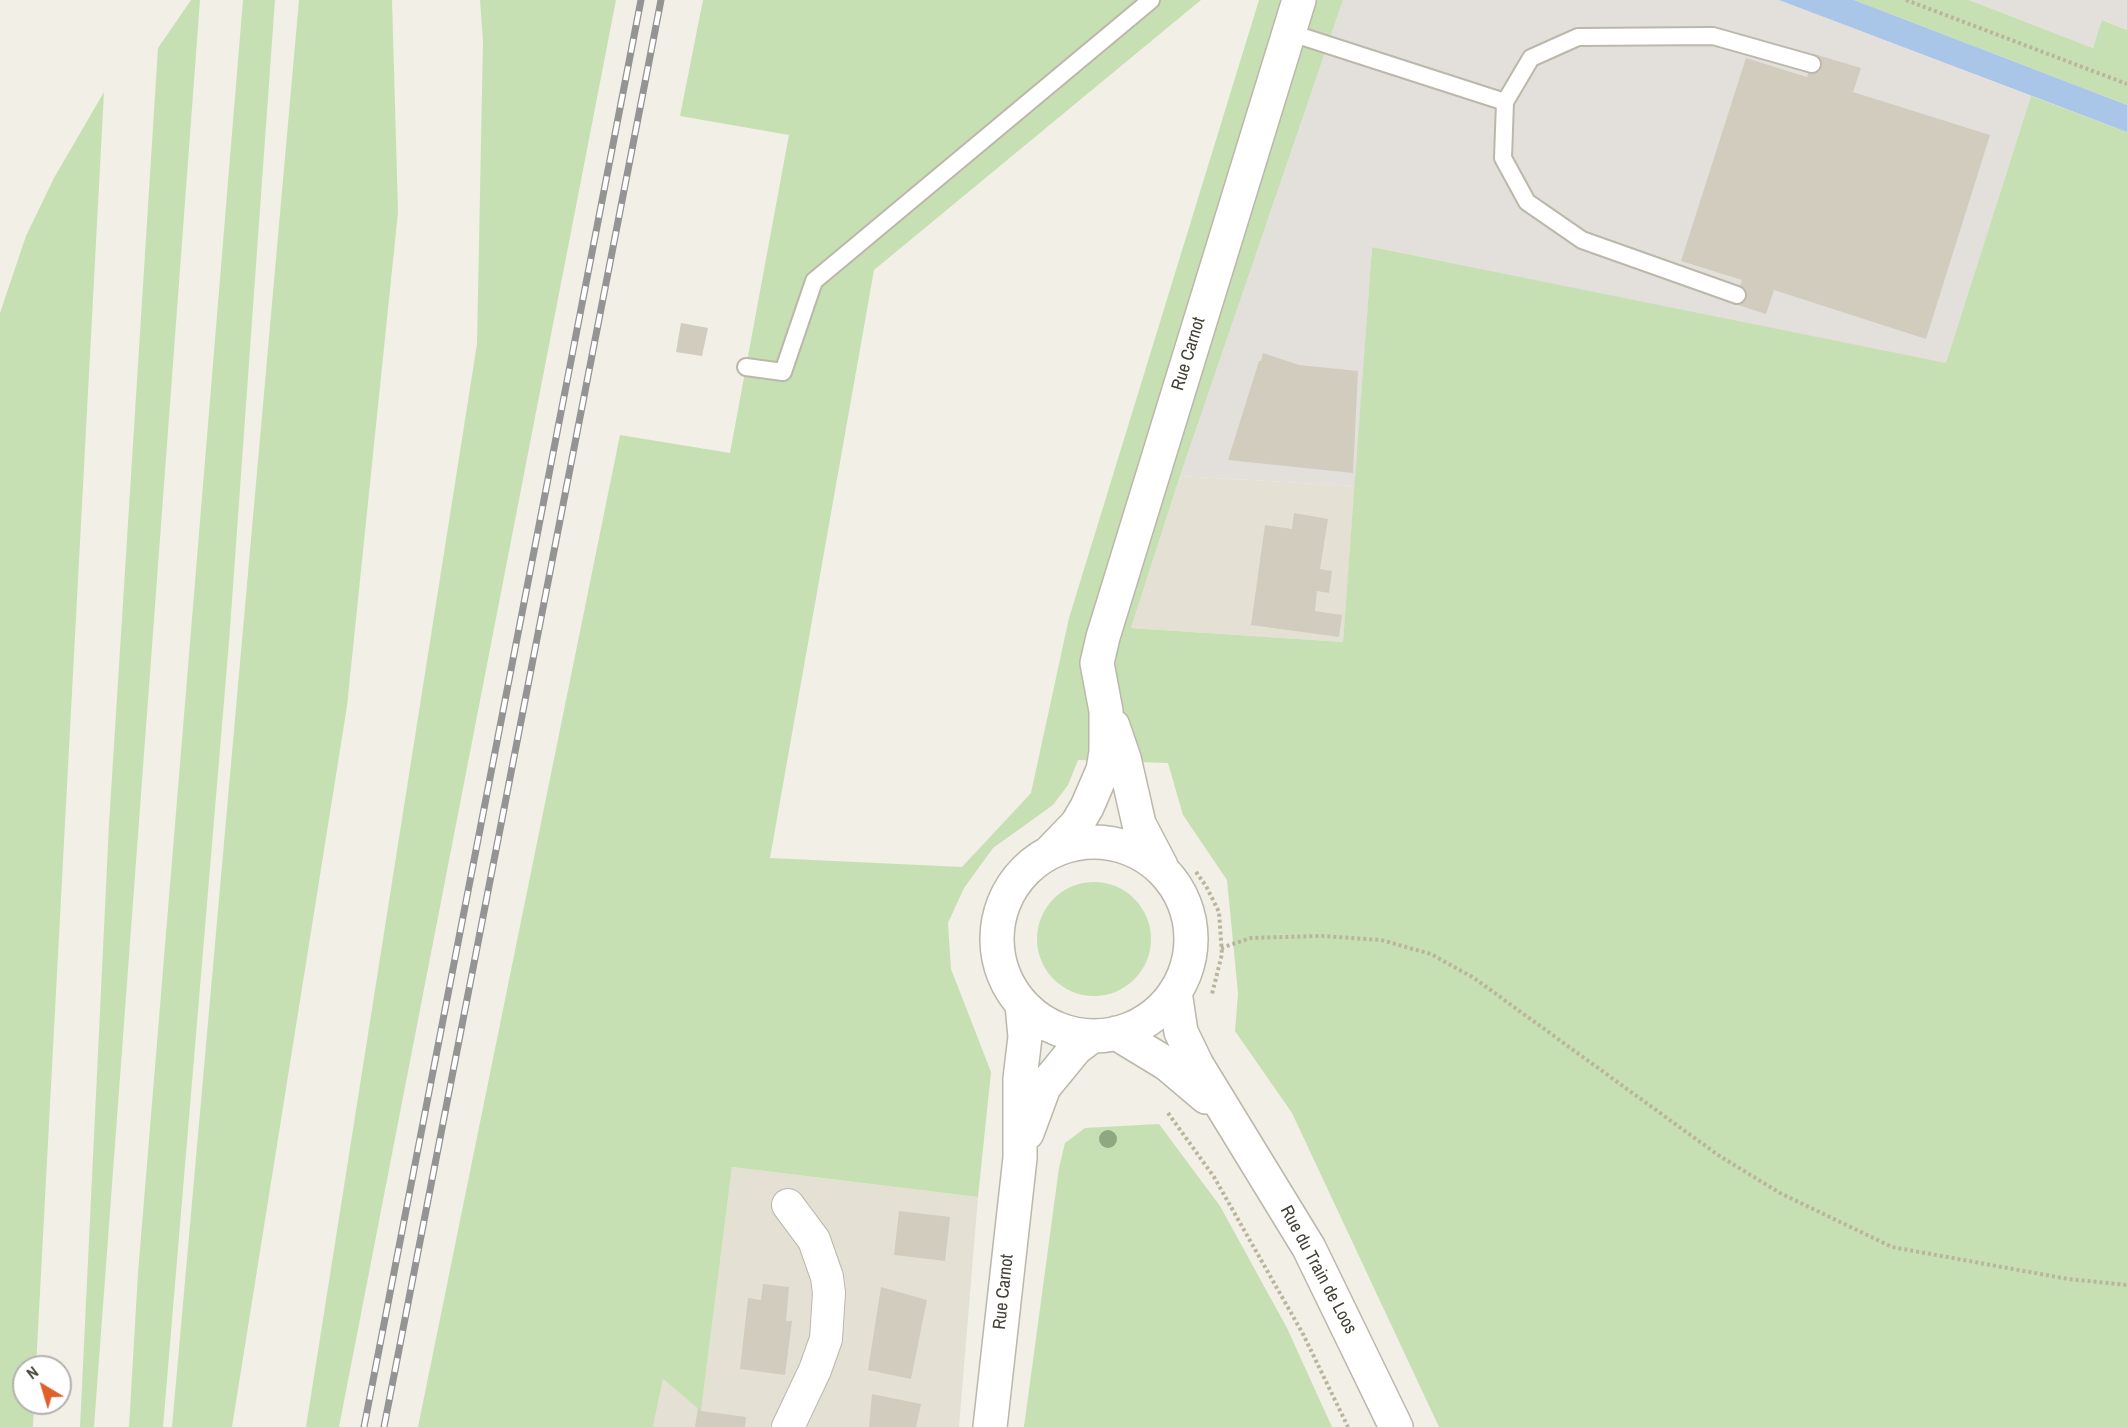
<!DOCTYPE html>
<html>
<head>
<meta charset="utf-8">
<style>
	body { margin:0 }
	#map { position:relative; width:2127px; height:1427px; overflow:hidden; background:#f1efe6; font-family:"Archivo Narrow",sans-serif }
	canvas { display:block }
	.north { position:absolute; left:12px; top:1355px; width:60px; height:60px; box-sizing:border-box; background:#fff; border:2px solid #b3b2af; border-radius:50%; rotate:322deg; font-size:16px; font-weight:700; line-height:24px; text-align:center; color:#423f36 }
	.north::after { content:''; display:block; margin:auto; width:21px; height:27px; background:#e0602d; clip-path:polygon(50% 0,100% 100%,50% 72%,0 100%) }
</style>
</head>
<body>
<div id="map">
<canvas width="2127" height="1427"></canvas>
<div class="north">N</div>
</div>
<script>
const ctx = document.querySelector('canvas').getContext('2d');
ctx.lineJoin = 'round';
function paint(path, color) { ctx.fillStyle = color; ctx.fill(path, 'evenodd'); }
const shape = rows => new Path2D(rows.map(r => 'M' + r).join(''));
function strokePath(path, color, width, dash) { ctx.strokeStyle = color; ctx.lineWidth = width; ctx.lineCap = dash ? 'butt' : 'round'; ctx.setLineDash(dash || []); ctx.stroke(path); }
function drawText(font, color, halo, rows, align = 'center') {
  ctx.font = font + ' "Archivo Narrow",sans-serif'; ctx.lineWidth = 4.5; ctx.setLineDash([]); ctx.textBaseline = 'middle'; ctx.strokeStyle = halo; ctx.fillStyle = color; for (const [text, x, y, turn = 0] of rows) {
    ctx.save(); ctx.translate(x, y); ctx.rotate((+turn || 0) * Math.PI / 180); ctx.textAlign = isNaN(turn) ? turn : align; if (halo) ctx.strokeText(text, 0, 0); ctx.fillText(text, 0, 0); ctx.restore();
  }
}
paint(shape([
	[1180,476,1355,486,1343,642,1131,628],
	[732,1167,978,1197,959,1427,653,1427,663,1379,701,1410]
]), '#e4e1d4');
paint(shape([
	[1343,0,1779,0,2031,96,1946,364,1372,247,1355,486,1180,476],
	[1969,0,2127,0,2127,30,2103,20,2093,48]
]), '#e3e0db');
paint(shape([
	[191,0,200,0,94,1427,80,1427,109,824,158,48],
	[243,0,275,0,229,642,163,1427,129,1427,138,1273],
	[299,0,392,0,398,212,347,706,232,1427,172,1427],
	[480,0,616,0,339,1427,306,1427,477,344,483,41],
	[703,0,1201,0,874,270,770,858,962,867,1031,793,1069,618,1259,0,1343,0,1180,476,1131,628,1343,642,1372,247,1946,363,2031,96,2127,132,2127,1427,1439,1427,1292,1113,1235,1031,1238,993,1227,880,1183,815,1168,763,1078,760,1068,785,1053,805,993,848,964,888,948,923,951,969,991,1072,978,1197,732,1167,701,1411,663,1379,653,1427,418,1427,620,435,730,453,789,135,680,116],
	[1854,0,1969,0,2093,48,2102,20,2127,30,2127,105],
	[104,92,36,1367,24,1367,24,1403,34,1403,33,1427,0,1427,0,313,26,236,54,178],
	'1037 939a57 57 0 1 1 114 0a57 57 0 1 1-114 0Z',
	[1159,1124,1220,1206,1287,1328,1332,1427,1024,1427,1059,1168,1065,1143,1085,1128]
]), '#c6e0b3');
paint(shape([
	[1779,0,1854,0,2127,105,2127,132]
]), '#a9c5e7');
paint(shape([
	[1814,54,1861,68,1853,92,1990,135,1926,339,1774,290,1766,314,1735,304,1742,280,1681,261,1746,58,1807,77],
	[681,323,708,328,702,356,676,352],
	[1263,353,1299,365,1358,371,1353,473,1228,460,1259,361,1261,361],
	[1294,513,1328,519,1320,569,1332,571,1329,593,1317,591,1315,611,1342,615,1339,637,1251,625,1265,525,1292,529],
	[899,1211,950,1217,945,1261,894,1255],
	[763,1284,789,1287,786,1321,792,1321,785,1375,740,1369,748,1298,761,1300],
	[881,1287,927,1300,911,1379,868,1370],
	[872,1394,921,1404,916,1427,869,1427],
	[698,1408,701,1411,746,1417,745,1427,695,1427]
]), '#d1ccbd');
const service = shape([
	[1288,32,1505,102],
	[1737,295,1582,240,1527,202,1503,158,1505,102,1531,58,1578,37,1713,36,1812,64],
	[746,367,783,372,814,281,1151,0]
]);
const minor = shape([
	[788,1427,815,1370,826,1339,829,1293,827,1277,814,1240,788,1205]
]);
const tertiary = shape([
	[1113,726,1124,758,1139,824,1161,866],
	'997 939a97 97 0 1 1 194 0a97 97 0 1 1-194 0Z',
	[1049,853,1077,824,1087,807,1103,770,1106,752,1106,711,1097,663,1103,637,1299,0],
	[1175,992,1181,1032,1197,1065,1309,1248,1396,1427],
	[1116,1033,1167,1064,1206,1097],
	[1027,1133,1044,1087,1076,1048,1092,1036],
	[990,1427,1020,1158,1020,1079,1025,1037,1022,1004]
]);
strokePath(service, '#bbb7aa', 20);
strokePath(minor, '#bbb7aa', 34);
strokePath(tertiary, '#bbb7aa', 36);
strokePath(shape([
	[1906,0,2127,84],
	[1196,872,1206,886,1219,912,1222,954,1212,994],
	[1221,948,1251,938,1322,936,1381,940,1431,954,1474,978,1718,1155,1780,1193,1892,1247,2068,1279,2127,1285],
	[1168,1113,1214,1177,1303,1334,1348,1427]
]), '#bbb49c', 4, [3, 3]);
strokePath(service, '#fff', 16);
strokePath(minor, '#fff', 32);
strokePath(tertiary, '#fff', 33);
const rail = shape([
	[364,1427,641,0],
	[384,1427,661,0]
]);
strokePath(rail, '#949494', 7);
strokePath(rail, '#fff', 4.5, [14]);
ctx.fillStyle = '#8fa882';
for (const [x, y] of [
	[1108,1139]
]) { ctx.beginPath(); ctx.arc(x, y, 9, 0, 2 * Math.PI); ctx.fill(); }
drawText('18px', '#423f36', '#fff', [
	["Rue Carnot",1189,354,-73],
	["Rue du Train de Loos",1318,1270,62],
	["Rue Carnot",1004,1292,-84]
]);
</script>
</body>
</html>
